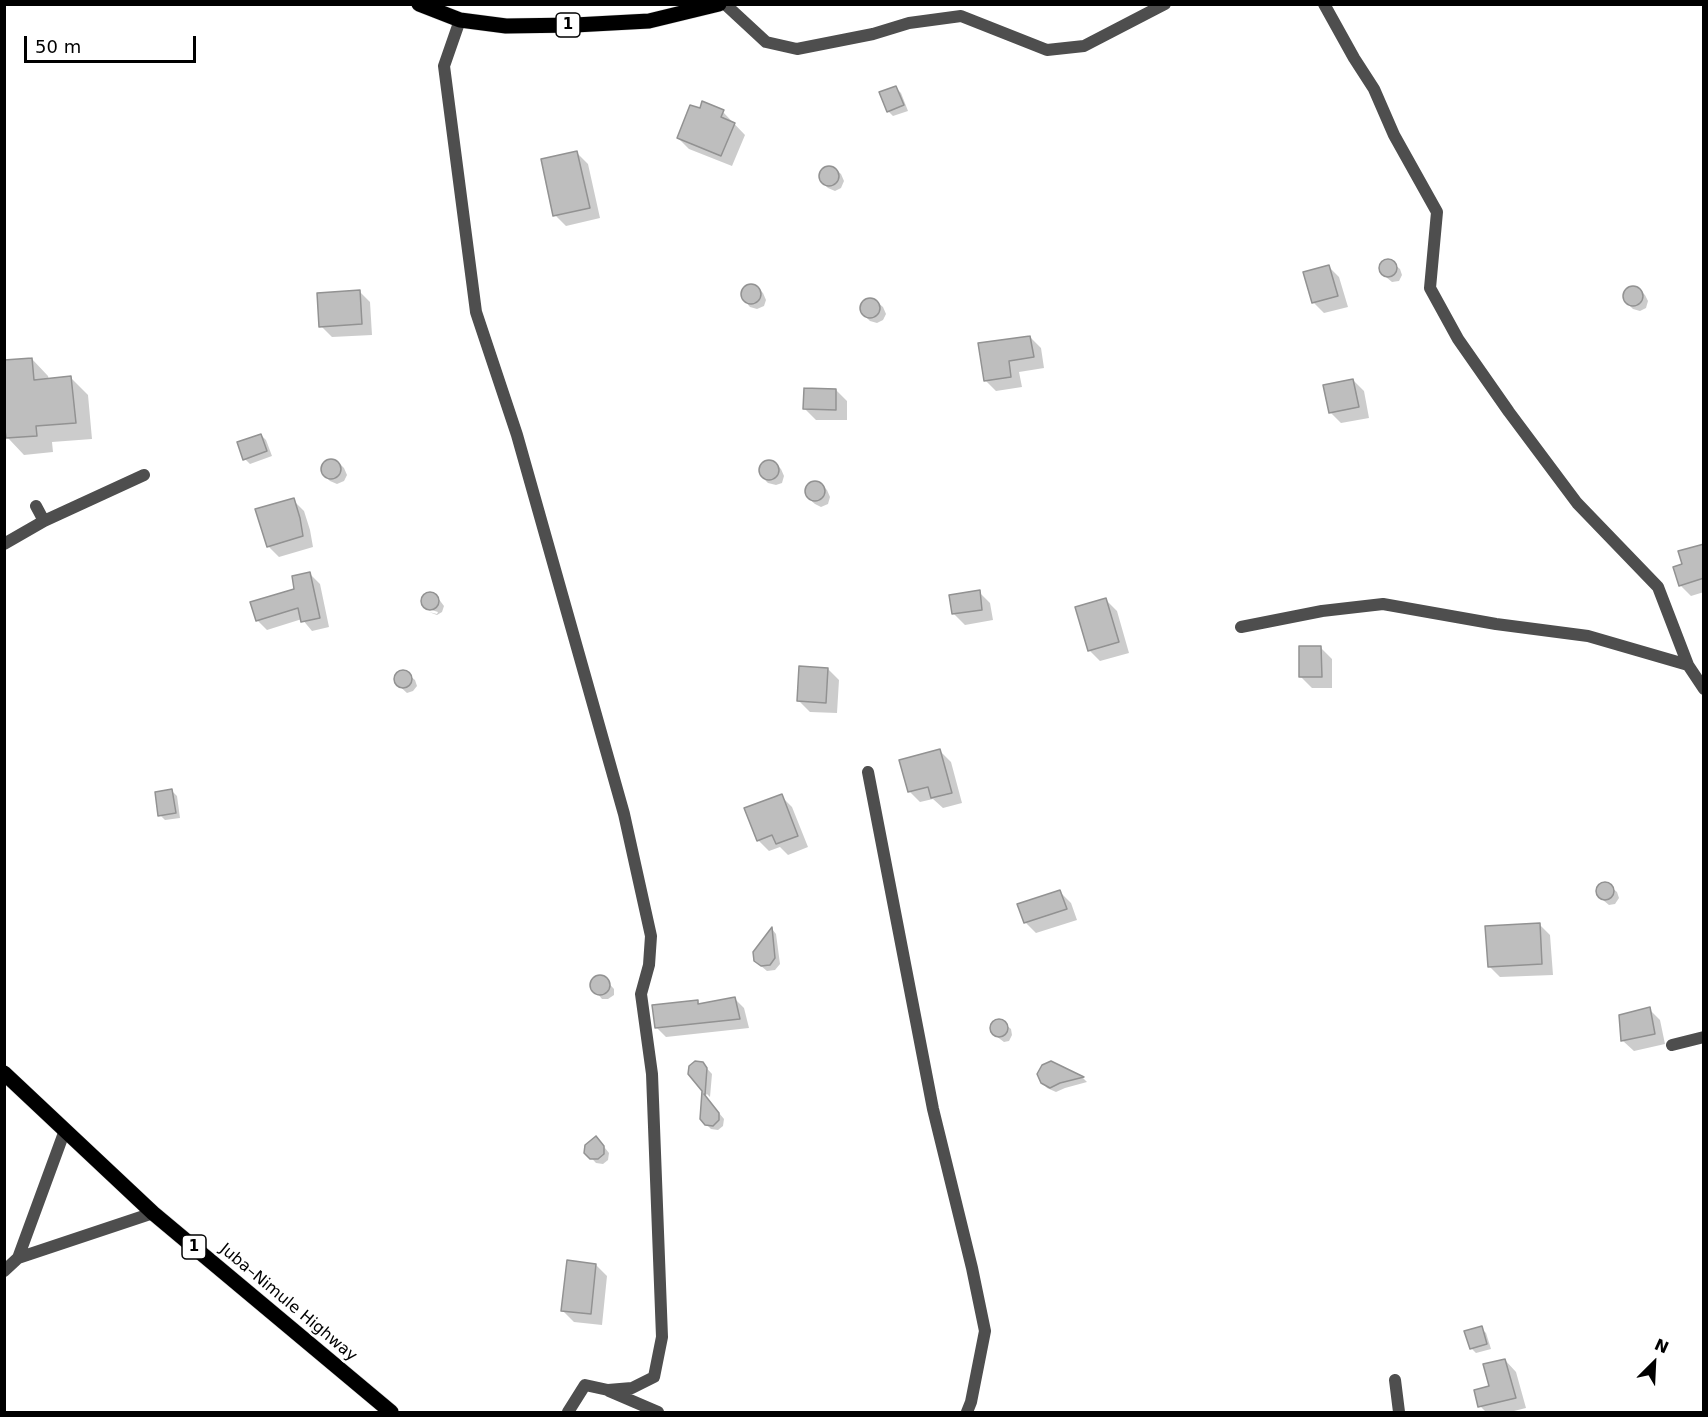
<!DOCTYPE html>
<html>
<head>
<meta charset="utf-8">
<style>
	body { margin:0 }
	#map { position:relative; width:1708px; height:1417px; overflow:hidden; background:#fff; font-family:"DejaVu Sans",sans-serif }
	canvas { display:block }
	.frame { position:absolute; inset:0; border:6px solid #000; pointer-events:none }
	.north { position:absolute; left:1624px; top:1333px; width:60px; height:60px; -webkit-text-stroke:4px #fff; paint-order:stroke; rotate:24deg; font-size:16px; font-weight:700; line-height:24px; text-align:center; color:#000 }
	.north::after { content:''; display:block; margin:auto; width:21px; height:27px; background:#000; clip-path:polygon(50% 0,100% 100%,50% 72%,0 100%) }
	.scale { position:absolute; left:24px; top:36px; width:172px; height:27px; box-sizing:border-box; border:3px solid #000; border-top:0; padding-left:8px; font-size:18px; line-height:21px; white-space:nowrap; color:#000; -webkit-text-stroke:4px #fff; paint-order:stroke }
</style>
</head>
<body>
<div id="map">
<canvas width="1708" height="1417"></canvas>
<div class="frame"></div>
<div class="north">N</div>
<div class="scale">50 m</div>
</div>
<script>
const ctx = document.querySelector('canvas').getContext('2d');
ctx.lineJoin = 'round';
function paint(path, color) { ctx.fillStyle = color; ctx.fill(path, 'evenodd'); }
const shape = rows => new Path2D(rows.map(r => 'M' + r).join(''));
function strokePath(path, color, width, dash) { ctx.strokeStyle = color; ctx.lineWidth = width; ctx.lineCap = dash ? 'butt' : 'round'; ctx.setLineDash(dash || []); ctx.stroke(path); }
function drawText(font, color, halo, rows, align = 'center') {
  ctx.font = font + ' "DejaVu Sans",sans-serif'; ctx.lineWidth = 5; ctx.setLineDash([]); ctx.textBaseline = 'middle'; ctx.strokeStyle = halo; ctx.fillStyle = color; for (const [text, x, y, turn = 0] of rows) {
    ctx.save(); ctx.translate(x, y); ctx.rotate((+turn || 0) * Math.PI / 180); ctx.textAlign = isNaN(turn) ? turn : align; if (halo) ctx.strokeText(text, 0, 0); ctx.fillText(text, 0, 0); ctx.restore();
  }
}
paint(shape([
	[896,88,901,93,908,111,893,116,888,111],
	[703,103,723,112,745,135,732,166,689,149,678,138,700,110],
	[577,153,588,164,600,218,566,226,555,215],
	[829,166,835,169,841,174,844,181,841,188,835,191,828,188,823,183,819,176,822,169],
	[1389,260,1400,269,1402,275,1399,281,1392,282,1381,273,1379,267,1383,262],
	[1328,266,1339,277,1348,307,1324,313,1313,302],
	[751,285,757,287,763,293,766,300,764,306,757,309,750,307,745,301,741,294,744,288],
	[1632,287,1639,289,1645,295,1648,301,1646,308,1640,311,1633,309,1627,303,1624,297,1626,290],
	[359,291,370,302,372,335,332,337,321,326],
	[870,299,877,302,883,307,886,314,883,320,877,323,870,321,864,315,861,309,864,302],
	[1030,337,1041,348,1044,368,1019,372,1022,387,996,391,985,380],
	[32,359,48,376,49,380,71,378,88,395,92,439,52,442,53,452,24,455,8,438],
	[1353,380,1364,391,1369,418,1341,423,1330,412],
	[836,390,847,401,847,420,816,420,805,409],
	[261,435,266,440,272,456,250,464,245,459],
	[331,459,338,462,344,468,347,475,344,481,337,484,330,481,324,475,322,468,324,462],
	[769,461,776,464,781,469,784,476,782,483,776,485,768,483,763,478,760,470,762,464],
	[815,482,821,484,827,490,830,497,828,504,821,507,815,504,809,499,806,492,809,485],
	[293,500,304,511,310,530,313,547,279,557,268,546],
	[1704,545,1704,592,1691,596,1680,585,1683,565],
	[310,574,320,584,329,627,312,631,302,619,267,630,257,620,296,590],
	[979,592,990,603,993,620,965,625,954,614],
	[429,593,435,594,444,606,442,612,437,615,429,612,437,614,438,612,425,608,422,602,424,595],
	[1106,600,1117,611,1129,653,1100,661,1089,650],
	[1321,648,1332,659,1332,688,1312,688,1301,677],
	[828,669,839,680,837,713,810,712,799,701],
	[404,671,415,680,417,686,413,691,407,693,396,683,395,677,398,672],
	[940,751,951,762,962,803,943,808,933,799,920,802,909,791],
	[172,791,177,796,180,818,165,820,160,815],
	[781,796,792,807,808,847,788,855,780,847,769,851,758,840],
	[1606,883,1617,892,1619,898,1615,904,1609,905,1598,896,1597,890,1600,885],
	[1060,892,1071,903,1077,920,1036,933,1025,922],
	[1539,924,1550,935,1553,975,1500,977,1489,966],
	[772,929,776,934,780,964,775,970,767,971,761,966],
	[597,977,604,978,614,989,614,995,608,999,602,999,592,987,592,981],
	[734,998,744,1008,749,1028,666,1037,656,1027,697,1001,701,1005],
	[1649,1009,1660,1020,1665,1044,1634,1051,1623,1041],
	[1000,1020,1011,1029,1012,1035,1009,1041,1004,1042,992,1033,991,1027,994,1022],
	[702,1063,712,1074,710,1097,707,1094,705,1096,724,1119,723,1126,718,1130,711,1129,706,1124],
	[1051,1063,1083,1078,1087,1082,1065,1088,1056,1092,1047,1088,1042,1082],
	[601,1143,609,1153,608,1160,603,1164,596,1163,586,1152],
	[596,1265,607,1276,602,1325,574,1322,563,1311],
	[1481,1328,1486,1333,1491,1349,1476,1353,1471,1348],
	[1505,1360,1516,1372,1526,1408,1510,1412,1486,1412,1480,1406]
]), '#0003');
const building = shape([
	[896,86,904,105,887,112,879,92,896,86],
	[702,101,724,110,721,117,735,123,721,156,677,138,690,105,700,108,702,101],
	[577,151,590,208,553,216,541,159,577,151],
	'819 176a10 10 0 1 1 20 0a10 10 0 1 1-20 0Z',
	'1379 268a9 9 0 1 1 18 0a9 9 0 1 1-18 0Z',
	[1329,265,1338,296,1312,303,1303,272,1329,265],
	'741 294a10 10 0 1 1 20 0a10 10 0 1 1-20 0Z',
	'1623 296a10 10 0 1 1 20 0a10 10 0 1 1-20 0Z',
	[360,290,362,324,319,327,317,293,360,290],
	'860 308a10 10 0 1 1 20 0a10 10 0 1 1-20 0Z',
	[1030,336,1034,357,1009,361,1011,377,984,381,978,343,1030,336],
	[32,358,34,380,71,376,76,423,36,426,37,436,6,438,4,422,4,360,32,358],
	[1353,379,1359,407,1329,413,1323,385,1353,379],
	[804,388,836,389,836,410,803,409,804,388],
	[261,434,267,451,243,460,237,442,261,434],
	'321 469a10 10 0 1 1 20 0a10 10 0 1 1-20 0Z',
	'759 470a10 10 0 1 1 20 0a10 10 0 1 1-20 0Z',
	'805 491a10 10 0 1 1 20 0a10 10 0 1 1-20 0Z',
	[294,498,300,518,303,536,267,547,255,509,294,498],
	[1704,544,1704,578,1679,586,1673,567,1682,564,1678,551,1704,544],
	[310,572,320,618,301,622,298,608,256,621,250,602,294,589,292,576,310,572],
	[980,590,982,610,952,614,949,595,980,590],
	'421 601a9 9 0 1 1 18 0a9 9 0 1 1-18 0Z',
	[1106,598,1119,642,1088,651,1075,607,1106,598],
	[1299,646,1321,646,1322,677,1299,677,1299,646],
	[799,666,828,668,826,703,797,701,799,666],
	'394 679a9 9 0 1 1 18 0a9 9 0 1 1-18 0Z',
	[940,749,952,793,931,798,928,787,908,792,899,760,940,749],
	[172,789,176,813,158,816,155,792,172,789],
	[782,794,798,836,776,844,772,835,757,841,744,808,782,794],
	'1596 891a9 9 0 1 1 18 0a9 9 0 1 1-18 0Z',
	[1060,890,1067,909,1024,923,1017,904,1060,890],
	[1540,923,1542,964,1488,967,1485,926,1540,923],
	[772,927,775,958,770,965,761,966,754,961,753,952,772,927],
	'590 985a10 10 0 1 1 20 0a10 10 0 1 1-20 0Z',
	[735,997,740,1019,655,1028,652,1005,698,1000,698,1004,735,997],
	[1650,1007,1655,1034,1621,1041,1619,1015,1650,1007],
	'990 1028a9 9 0 1 1 18 0a9 9 0 1 1-18 0Z',
	[695,1061,703,1062,707,1068,705,1095,704,1094,719,1113,719,1120,713,1126,705,1125,700,1119,702,1091,688,1074,689,1066,695,1061],
	[1051,1061,1084,1077,1060,1083,1050,1088,1041,1083,1037,1074,1042,1065,1051,1061],
	[596,1136,604,1146,604,1154,598,1159,590,1159,584,1153,585,1145,596,1136],
	[567,1260,596,1264,591,1314,561,1311,567,1260],
	[1482,1326,1487,1344,1470,1349,1464,1331,1482,1326],
	[1505,1359,1516,1398,1478,1407,1474,1390,1489,1386,1483,1364,1505,1359]
]);
paint(building, '#bebebe');
strokePath(building, '#929292', 1.5);
const primary = shape([
	[419,4,460,20,506,26,575,25,649,21,719,4],
	[4,1073,153,1213,391,1412]
]);
strokePath(primary, '#dbdbdb', 16);
strokePath(shape([
	[725,4,766,42,797,49,873,34,909,23,961,16,1047,50,1084,46,1165,4],
	[1324,4,1354,58,1374,89,1394,135,1437,212,1430,288,1458,339,1509,412,1577,503,1658,587,1688,665],
	[460,20,444,66,476,312,517,435,624,814,651,936,649,965,641,994,652,1074,662,1337,654,1377,632,1388,608,1390,585,1385,568,1412],
	[36,506,44,521],
	[4,544,44,521,144,475],
	[1241,627,1322,611,1383,604,1496,624,1588,636,1688,665,1704,689],
	[868,772,933,1109,972,1268,985,1331,971,1402,967,1412],
	[1672,1045,1704,1037],
	[18,1258,65,1130],
	[4,1271,18,1258,153,1213],
	[1395,1380,1399,1412],
	[609,1391,658,1412]
]), '#4e4e4e', 12);
strokePath(primary, '#000', 15);
for (const [x, y, w] of [
	[568,25,24],
	[194,1247,24]
]) { const box = new Path2D(); box.roundRect(x - w / 2, y - 12, w, 24, 4.5); ctx.fillStyle = '#fff'; ctx.fill(box); strokePath(box, '#000', 1.5); }
drawText('bold 15px', '#000', null, [
	["1",568,25],
	["1",194,1247]
]);
drawText('16px', '#000', '#fff', [
	["Juba–Nimule Highway",288,1303,40]
]);
</script>
</body>
</html>
